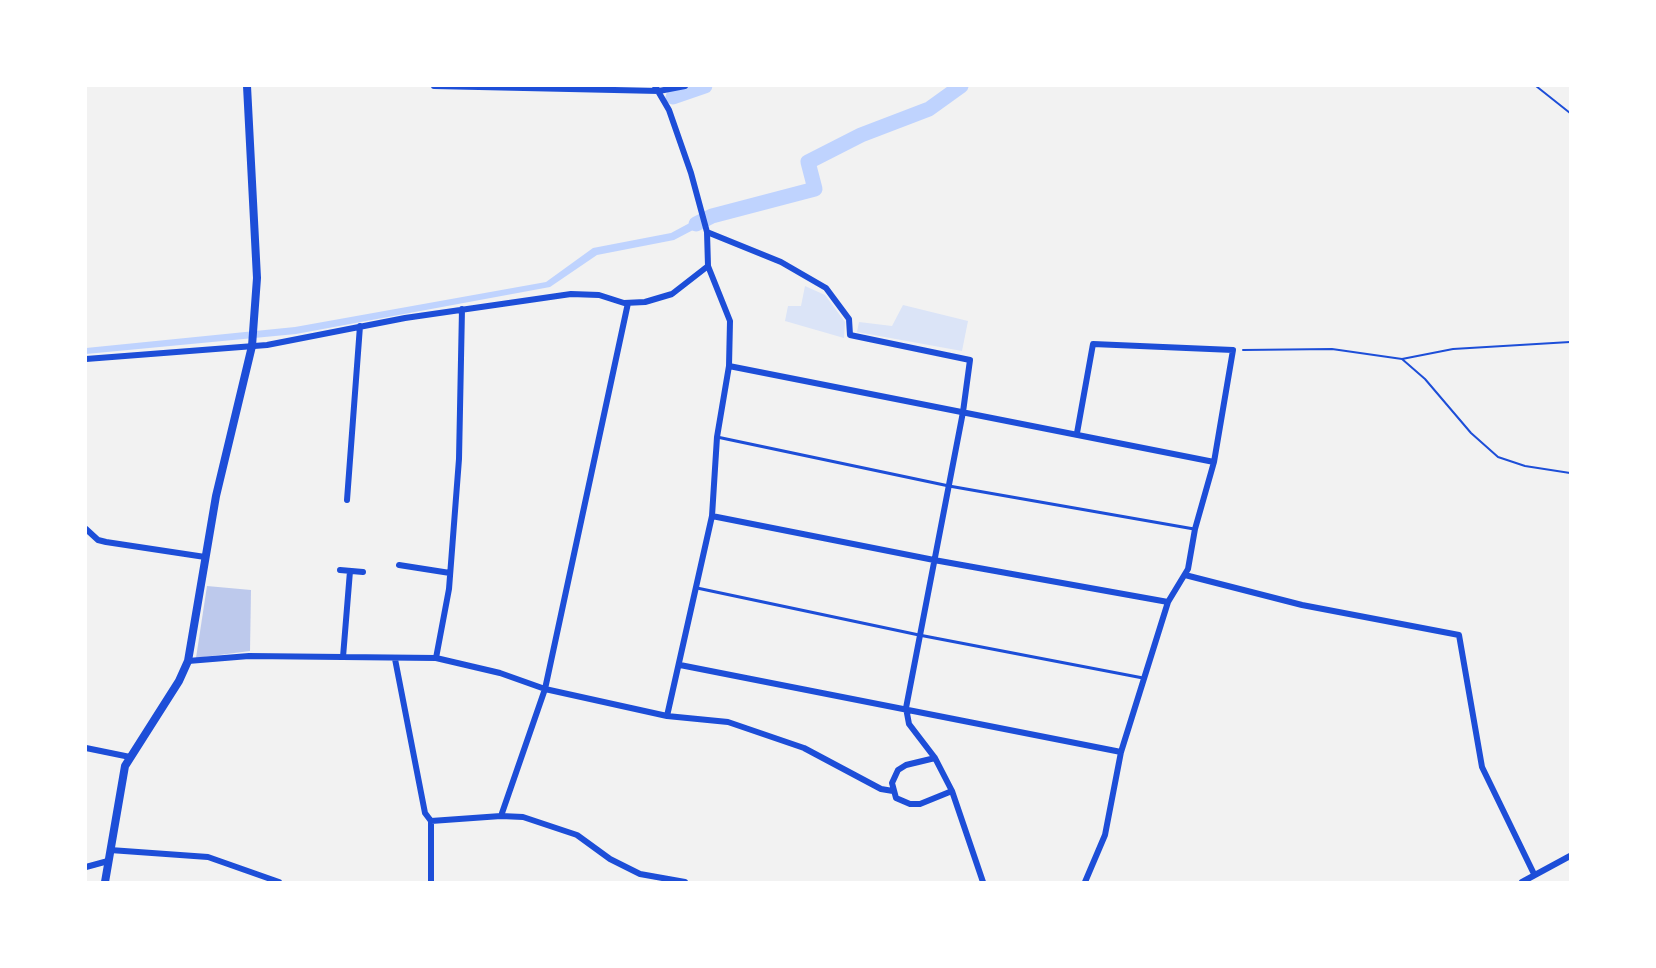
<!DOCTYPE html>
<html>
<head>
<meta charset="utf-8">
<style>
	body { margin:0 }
	#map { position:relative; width:1656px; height:968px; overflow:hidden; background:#f2f2f2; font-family:Georgia,serif }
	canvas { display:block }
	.frame { position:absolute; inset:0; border:87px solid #fff; pointer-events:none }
</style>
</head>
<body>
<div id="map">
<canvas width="1656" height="968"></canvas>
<div class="frame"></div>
</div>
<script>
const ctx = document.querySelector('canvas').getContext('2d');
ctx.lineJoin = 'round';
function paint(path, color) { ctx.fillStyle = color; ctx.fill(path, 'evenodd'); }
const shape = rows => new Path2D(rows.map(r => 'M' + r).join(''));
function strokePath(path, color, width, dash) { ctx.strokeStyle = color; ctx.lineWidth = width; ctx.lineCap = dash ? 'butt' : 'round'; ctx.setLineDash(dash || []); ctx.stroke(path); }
paint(shape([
	[805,286,825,295,845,322,844,338,785,321,788,306,801,306],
	[903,305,968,321,962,351,857,332,859,322,892,326]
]), '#dbe4f7');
paint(shape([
	[712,211,714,219,674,240,597,255,550,287,296,334,86,354,86,348,295,327,546,282,593,248,671,233]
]), '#bfd3fe');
strokePath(shape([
	[673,97,705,86],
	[696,224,712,216,815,189,808,162,861,135,929,109,961,86]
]), '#bfd3fe', 15);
paint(shape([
	[207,586,251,590,250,651,196,658]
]), '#bdc9ec');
strokePath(shape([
	[1536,86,1570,113],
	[1243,350,1332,349,1402,359,1425,379,1471,433,1498,457,1525,466,1570,473],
	[1402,359,1453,349,1570,342]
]), '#1d4ed8', 2);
strokePath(shape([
	[717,437,949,486,1194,529],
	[697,588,919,635,1143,678]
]), '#1d4ed8', 3);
strokePath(shape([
	[434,86,659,91,685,86],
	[655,86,669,110,691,173,707,232,708,266,730,321,729,366,717,437,712,516,667,716],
	[707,232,781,262,826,288,849,319,850,335,970,360,963,412,906,708,909,724,935,758,952,791,983,882],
	[86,359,267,345,405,318,571,294,599,295,624,303,645,302,672,294,708,266],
	[729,366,1214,462],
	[347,500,360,326],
	[712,516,934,560,1168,602],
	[86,529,98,540,106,542,205,557],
	[399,565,450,573],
	[340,570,363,572],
	[1185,575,1302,605,1459,635,1482,767,1534,874],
	[343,657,350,571],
	[436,658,449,589,459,459,462,309],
	[395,659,425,813,431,821,431,882],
	[188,661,249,656,436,658,500,673,545,689,667,716,728,722,804,748,881,789,893,791],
	[680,665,1121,752,1168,602,1188,569,1195,529,1214,462,1233,350,1093,344,1077,433],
	[86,748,130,757],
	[935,758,906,765,898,770,892,783,896,798,910,804,920,804,952,791],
	[501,816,545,689,628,303],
	[431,821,501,816,523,817,577,835,610,859,640,874,685,882],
	[110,850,208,857,279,882],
	[86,867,108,861],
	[1085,882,1105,835,1121,752],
	[1522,882,1570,856]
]), '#1d4ed8', 6);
strokePath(shape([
	[105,882,125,766,179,681,188,661,216,496,252,346,257,278,247,86]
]), '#1d4ed8', 8);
</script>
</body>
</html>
